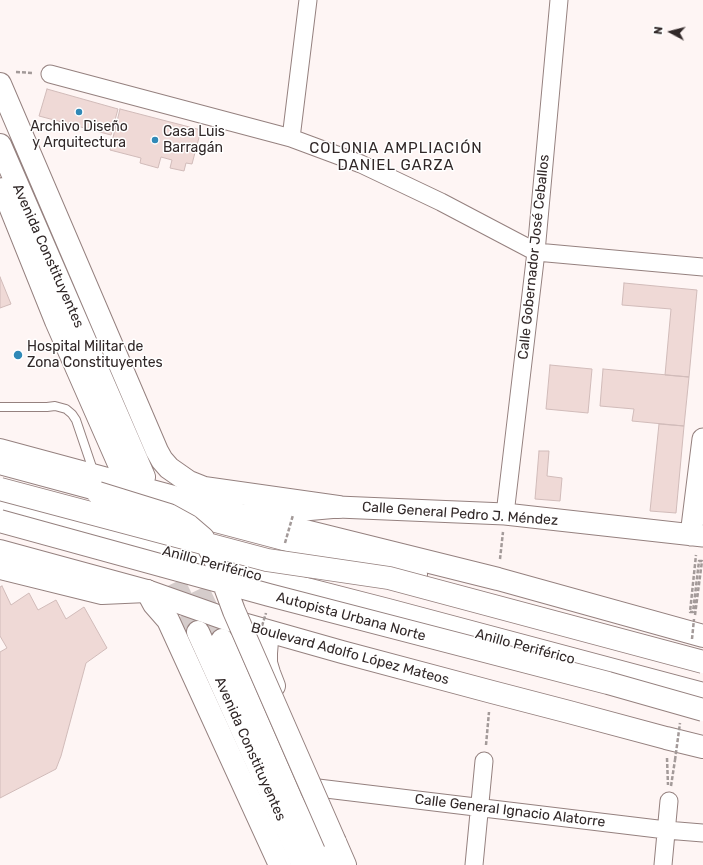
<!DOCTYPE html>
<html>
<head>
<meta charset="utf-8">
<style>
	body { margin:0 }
	#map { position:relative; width:703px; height:865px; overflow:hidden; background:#fef5f4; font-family:Rubik,sans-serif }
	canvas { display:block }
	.north { position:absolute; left:651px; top:12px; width:40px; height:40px; -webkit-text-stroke:3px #fff; paint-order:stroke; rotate:277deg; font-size:11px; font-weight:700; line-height:16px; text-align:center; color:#312828 }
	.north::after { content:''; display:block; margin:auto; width:14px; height:18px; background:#312828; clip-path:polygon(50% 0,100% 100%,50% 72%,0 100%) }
</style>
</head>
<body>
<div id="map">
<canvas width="703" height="865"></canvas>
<div class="north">N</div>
</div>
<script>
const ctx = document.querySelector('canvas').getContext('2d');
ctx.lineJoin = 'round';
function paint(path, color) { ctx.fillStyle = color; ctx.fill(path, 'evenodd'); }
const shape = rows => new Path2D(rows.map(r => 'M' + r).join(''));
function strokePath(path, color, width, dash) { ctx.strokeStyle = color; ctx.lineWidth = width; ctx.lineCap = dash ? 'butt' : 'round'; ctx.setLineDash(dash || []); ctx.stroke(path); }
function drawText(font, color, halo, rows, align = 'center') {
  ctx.font = font + ' Rubik,sans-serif'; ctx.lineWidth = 3; ctx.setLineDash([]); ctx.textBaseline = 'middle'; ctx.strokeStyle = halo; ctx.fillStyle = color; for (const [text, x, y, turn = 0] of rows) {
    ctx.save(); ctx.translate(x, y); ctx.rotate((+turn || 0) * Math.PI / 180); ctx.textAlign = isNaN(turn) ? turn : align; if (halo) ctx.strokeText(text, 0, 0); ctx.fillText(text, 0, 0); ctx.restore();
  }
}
const building = shape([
	[47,89,118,109,111,135,39,116,47,89],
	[120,109,201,130,192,164,186,163,184,171,170,168,172,160,161,157,158,168,140,163,141,158,110,150,120,109],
	[0,277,11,304,0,308,0,277],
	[624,283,697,290,689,377,665,375,671,309,622,305,624,283],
	[550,365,592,369,588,413,546,409,550,365],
	[603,369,689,377,684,426,632,421,634,409,600,406,603,369],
	[659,424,684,426,676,513,650,511,659,424],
	[539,451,549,451,547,476,562,478,560,501,535,499,539,451],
	[2,586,11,605,29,593,38,610,56,600,66,619,84,607,107,648,86,663,61,756,56,769,0,798,0,652,7,648,0,636,0,587,2,586]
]);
paint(building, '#efd9d6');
strokePath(building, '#d1bbb9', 1);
strokePath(shape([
	[160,553,198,632],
	[184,560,222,640]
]), '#d5cccb', 22, [22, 11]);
const service = shape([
	[0,407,47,407,55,406,66,409,72,414,76,420,94,473]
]);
const minor = shape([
	[50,74,291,138,361,164,441,202,536,252,703,267],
	[291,138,308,0],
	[505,514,536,252,559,0],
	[318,788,666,830,703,833],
	[474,865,484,761],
	[663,865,669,801]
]);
const tertiary = shape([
	[248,515,338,507,505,514,703,536],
	[691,535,703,439]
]);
const secondary = shape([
	[0,450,241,515,498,579,703,636],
	[0,551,147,591,229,620,342,652,492,692,569,712,666,738,703,747]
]);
const primary = shape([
	[0,84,157,451,162,460,169,468,189,482,204,488,338,507],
	[0,145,144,477],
	[3,189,56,321,122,471],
	[198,632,303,865],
	[222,640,291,799,323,865]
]);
const trunk = shape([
	[147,591,154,604,168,620,280,865],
	[269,632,267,641,266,653,266,663,269,673,274,686]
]);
const motorway = shape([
	[0,463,118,495],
	[0,506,221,567,388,610,703,694],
	[163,507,416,574],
	[0,568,102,593,147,591],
	[335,842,345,865]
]);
strokePath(service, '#95817f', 10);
strokePath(minor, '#95817f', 19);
strokePath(tertiary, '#95817f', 23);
strokePath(secondary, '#95817f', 24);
strokePath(primary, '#95817f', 24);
strokePath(trunk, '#95817f', 24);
strokePath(motorway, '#95817f', 24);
strokePath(shape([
	[16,72,33,73],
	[500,559,503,532],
	[695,615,702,561,699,561,693,612,690,612,696,555],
	[486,745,489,712],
	[667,758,668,785],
	[671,786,675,760]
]), '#a39a99', 2.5, [4, 2]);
strokePath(service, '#fff', 8);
strokePath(minor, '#fff', 17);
strokePath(tertiary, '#fff', 21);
strokePath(secondary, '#fff', 22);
strokePath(primary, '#fff', 22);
strokePath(trunk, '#fff', 22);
strokePath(motorway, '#fff', 22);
const motorwayBridge = shape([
	[0,489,267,560,389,578,703,662],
	[98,493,169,515,189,526,203,538,214,557,234,611,335,842],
	[0,521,269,595,608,683,703,710]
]);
strokePath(motorwayBridge, '#95817f', 24, []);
strokePath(shape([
	[285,543,293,515],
	[262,626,266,613],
	[692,639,694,619],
	[675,760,680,723]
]), '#a39a99', 2.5, [4, 2]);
strokePath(motorwayBridge, '#fff', 22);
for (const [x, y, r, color] of [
	[79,112,4,"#3089b7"],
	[155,140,4,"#3089b7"],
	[18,355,5,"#3089b7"]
]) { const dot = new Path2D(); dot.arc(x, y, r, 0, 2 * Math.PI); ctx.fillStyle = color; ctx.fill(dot); strokePath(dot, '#fff', 1.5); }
drawText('14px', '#312828', '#fff', [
	["Archivo Diseño",79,127,"center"],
	["y Arquitectura",79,143,"center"],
	["Casa Luis",163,132],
	["Barragán",163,148],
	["Hospital Militar de",27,347],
	["Zona Constituyentes",27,363]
], 'left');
drawText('14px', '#312828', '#fff', [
	["Avenida Constituyentes",48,256,66],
	["Calle Gobernador José Ceballos",534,257,-84],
	["Calle General Pedro J. Méndez",460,514,4],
	["Anillo Periférico",212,564,15],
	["Autopista Urbana Norte",351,617,15],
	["Anillo Periférico",525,647,15],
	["Boulevard Adolfo López Mateos",350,654,15],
	["Avenida Constituyentes",250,749,66],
	["Calle General Ignacio Alatorre",510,811,7]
]);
ctx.letterSpacing = '1px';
drawText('15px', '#312828', '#fff', [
	["COLONIA AMPLIACIÓN",396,149],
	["DANIEL GARZA",396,166]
]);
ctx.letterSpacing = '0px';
</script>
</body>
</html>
